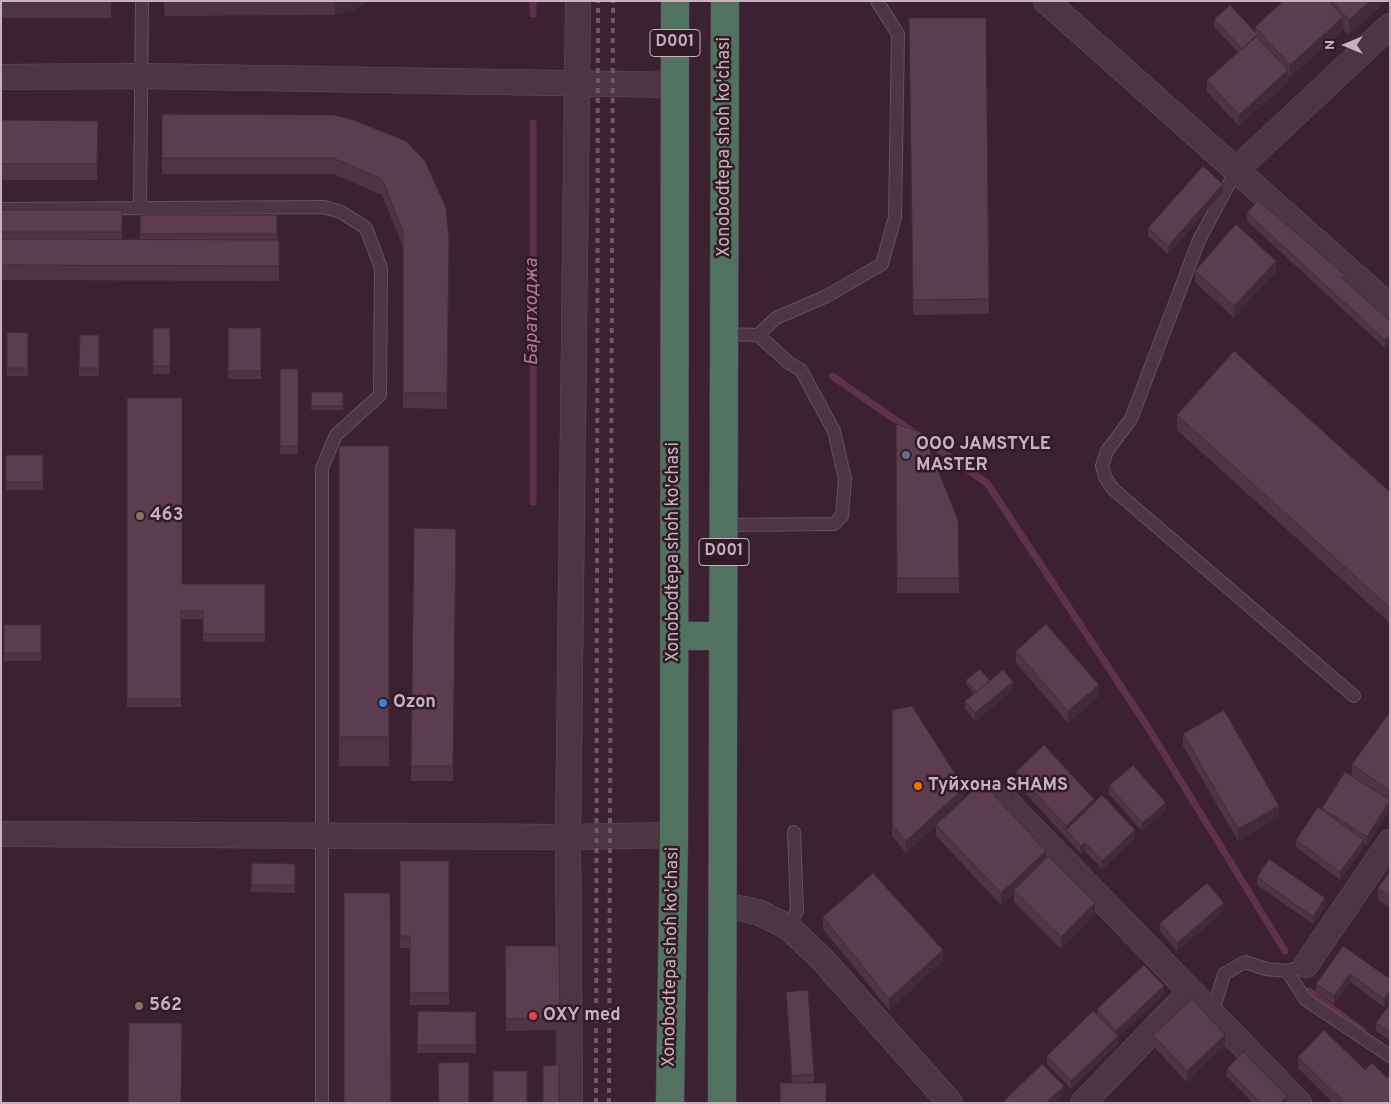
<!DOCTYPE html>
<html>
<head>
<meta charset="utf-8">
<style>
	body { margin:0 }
	#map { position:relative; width:1391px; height:1104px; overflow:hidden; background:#3c2231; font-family:Overpass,sans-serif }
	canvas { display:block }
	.frame { position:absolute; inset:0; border:2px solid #c8b1bd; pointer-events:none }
	.north { position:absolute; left:1321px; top:20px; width:50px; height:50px; -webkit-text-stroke:4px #311b27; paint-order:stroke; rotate:270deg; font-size:14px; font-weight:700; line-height:20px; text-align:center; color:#c8b1bd }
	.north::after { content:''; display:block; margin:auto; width:18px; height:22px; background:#c8b1bd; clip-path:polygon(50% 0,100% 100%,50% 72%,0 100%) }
</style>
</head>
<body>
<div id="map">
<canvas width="1391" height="1104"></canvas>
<div class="frame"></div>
<div class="north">N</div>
</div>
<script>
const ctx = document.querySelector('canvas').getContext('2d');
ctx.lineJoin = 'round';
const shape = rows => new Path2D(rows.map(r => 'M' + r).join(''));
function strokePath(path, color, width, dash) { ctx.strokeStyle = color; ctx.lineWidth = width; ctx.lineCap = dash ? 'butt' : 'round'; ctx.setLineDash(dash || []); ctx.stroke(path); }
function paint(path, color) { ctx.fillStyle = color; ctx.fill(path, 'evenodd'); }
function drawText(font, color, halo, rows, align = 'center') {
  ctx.font = font + ' Overpass,sans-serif'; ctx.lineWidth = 5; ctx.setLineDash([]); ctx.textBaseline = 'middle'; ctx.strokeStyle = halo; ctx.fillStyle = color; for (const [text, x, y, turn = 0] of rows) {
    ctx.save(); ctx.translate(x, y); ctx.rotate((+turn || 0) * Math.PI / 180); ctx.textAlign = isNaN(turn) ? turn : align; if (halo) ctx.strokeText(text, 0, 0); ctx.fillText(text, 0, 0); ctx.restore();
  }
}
strokePath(shape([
	[533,14,533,1],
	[832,376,987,483,1147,726,1285,951],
	[533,502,533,123],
	[1309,991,1363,1031]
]), '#5f314c', 7);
const lane = shape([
	[1237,169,1199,240,1131,419,1107,451,1102,466,1105,477,1113,489,1354,696],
	[140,206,142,1],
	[1,209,324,207,341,212,366,228,381,268,380,395,336,435,322,468,322,1103],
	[758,335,776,318,827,296,882,264,895,217,898,34,877,1],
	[724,525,834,524,842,516,845,479,834,431,801,370,789,363,758,335,725,334],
	[788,927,797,911,794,832],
	[1287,971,1306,1000,1390,1056],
	[1212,1015,1224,974,1245,962,1266,969,1287,971,1294,969]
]);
const street = shape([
	[1046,1,1390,307],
	[1,77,141,76,676,85],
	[1237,169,1390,26],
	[1003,798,1299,1103],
	[1,834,568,837,674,835],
	[723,905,758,912,788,927,822,959,950,1103],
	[1306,965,1390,842],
	[570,1103,568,837,578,1],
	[1083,1103,1190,992]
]);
const highway = shape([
	[674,636,723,636],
	[670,1103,674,835,675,1],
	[722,1103,725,1]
]);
strokePath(lane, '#67515d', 14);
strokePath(street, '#67515d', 26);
strokePath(highway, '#543e4a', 29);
strokePath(lane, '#4c3642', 12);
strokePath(street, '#4c3642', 25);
strokePath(highway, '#527261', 28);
strokePath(shape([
	[596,1103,598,1],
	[609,1103,613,1]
]), '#735767', 4, [5, 5]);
paint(shape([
	[1,1,111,1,111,18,1,18],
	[164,1,370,1,353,10,335,15,165,16],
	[1283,1,1386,1,1349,35,1343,29,1290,77,1288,75,1288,82,1239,126,1207,92,1207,80,1238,52,1214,27,1214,19,1255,32,1255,27],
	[909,18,986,18,989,314,913,315],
	[162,114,333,115,449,236,447,409,403,408,403,247,382,195,333,174,162,174],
	[1,120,98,121,97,180,1,180],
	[1223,192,1168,254,1148,236,1148,228],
	[1,210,122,210,122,239,140,239,140,215,277,215,277,240,279,240,279,281,1,280],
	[1247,213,1345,281,1390,321,1390,343,1385,348,1247,221],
	[1195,271,1276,272,1234,318,1195,282],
	[153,328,170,328,170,374,153,374],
	[228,328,261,328,261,379,228,379],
	[7,332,28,333,28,376,7,376],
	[80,335,99,335,99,376,79,376],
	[280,369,298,369,298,454,280,454],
	[312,392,343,392,343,410,311,410],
	[127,398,182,584,265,584,265,642,203,642,203,619,181,619,181,707,127,707],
	[1177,415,1390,492,1390,623,1177,430],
	[896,424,958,520,959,593,897,593],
	[339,446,389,446,389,766,339,766],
	[6,455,43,455,43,490,6,490],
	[414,528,456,529,453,781,411,781],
	[4,625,41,625,41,661,4,661],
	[1016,651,1099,696,1068,723,1016,663],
	[966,680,990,681,1013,690,975,721,965,709,965,701,974,694,966,684],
	[892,710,964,799,1046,858,1095,914,1061,949,1014,902,1014,893,1001,905,936,836,936,825,939,822,906,853,892,836],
	[1390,712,1390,809,1367,845,1364,843,1364,847,1340,880,1296,847,1296,840,1322,809,1322,808,1352,776,1352,764],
	[1183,734,1279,817,1238,841,1183,746],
	[1016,772,1094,803,1135,838,1102,869,1085,851,1081,854,1016,783],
	[1109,786,1166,810,1142,831,1109,794],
	[400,861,449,861,449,1005,410,1005,410,948,400,948],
	[252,863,295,864,295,893,251,892],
	[1390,871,1390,908,1378,900,1378,888],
	[1257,877,1325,906,1313,924,1257,885],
	[1224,911,1177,951,1160,931,1160,923],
	[823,917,943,961,889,1010,823,929],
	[505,946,559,946,560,1030,506,1031],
	[1343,946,1390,979,1390,999,1384,1007,1350,982,1334,1004,1316,992,1316,984],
	[786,992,814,1074,814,1082,792,1083],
	[1164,994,1118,1037,1118,1044,1071,1089,1047,1064,1047,1056,1097,1014,1097,1009],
	[1390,1004,1390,1040,1376,1031,1376,1023],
	[418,1011,476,1012,476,1053,417,1053],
	[1153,1035,1225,1046,1187,1082,1153,1046],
	[1298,1057,1365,1070,1387,1078,1390,1103,1333,1103,1298,1068],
	[1227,1069,1287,1103,1253,1103,1227,1077]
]), '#4f3444');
paint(shape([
	[335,1,370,1,353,10,335,15],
	[1370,1,1386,1,1349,35,1349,20],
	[1343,17,1343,28,1290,77,1290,65],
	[1288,70,1288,82,1239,126,1239,115],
	[1223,184,1223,192,1168,254,1168,246],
	[1276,261,1276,272,1234,318,1234,306],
	[1390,335,1390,343,1385,348,1385,340],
	[1013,682,1013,690,975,721,975,713],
	[1099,685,1099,696,1068,723,1068,711],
	[964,788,964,800,906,853,906,841],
	[1094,799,1094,811,1066,830,1066,837,1066,826],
	[1390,801,1390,809,1367,845,1367,837],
	[1166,803,1166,810,1142,831,1142,823],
	[1279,806,1279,817,1238,841,1238,829],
	[1135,830,1135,838,1102,869,1102,861],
	[1364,840,1364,847,1340,880,1340,872],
	[1085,843,1085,851,1081,854,1081,846],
	[1046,851,1046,862,1014,890,1014,893,1001,905,1001,893],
	[1325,898,1325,906,1313,924,1313,917],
	[1095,903,1095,914,1061,949,1061,937],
	[1224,903,1224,911,1177,951,1177,943],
	[943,950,943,961,889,1010,889,999],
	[1350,974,1350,982,1334,1004,1334,996],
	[1164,986,1164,994,1118,1037,1118,1044,1071,1089,1071,1081,1116,1038,1116,1031],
	[1390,991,1390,999,1384,1007,1384,999],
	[1225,1035,1225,1046,1187,1082,1187,1071],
	[1064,1086,1064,1094,1055,1103,1046,1103],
	[1287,1096,1287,1103,1280,1103]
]), '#402b37');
const building = shape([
	[1283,1,1329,1,1343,17,1290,65,1255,27,1283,1],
	[1332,1,1370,1,1349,20,1332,1],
	[1230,5,1258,35,1242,49,1214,19,1230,5],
	[909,18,986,18,989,299,913,300,909,18],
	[1256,36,1288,70,1239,115,1207,80,1256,36],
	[162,114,333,115,351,119,406,141,425,161,446,208,449,236,447,393,403,393,403,232,382,179,333,158,162,158,162,114],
	[1,120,98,121,97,164,1,164,1,120],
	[1203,166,1223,184,1168,246,1148,228,1203,166],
	[1258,200,1345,275,1342,278,1390,321,1390,335,1385,340,1247,213,1258,200],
	[1,210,122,210,122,232,1,232,1,210],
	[140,215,277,215,277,234,140,234,140,215],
	[1236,224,1276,261,1234,306,1195,271,1236,224],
	[1,239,279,240,279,266,1,265,1,239],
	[153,328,170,328,170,366,153,366,153,328],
	[228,328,261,328,261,371,228,371,228,328],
	[7,332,28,333,28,368,7,368,7,332],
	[80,335,99,335,99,368,79,368,80,335],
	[1234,351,1390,492,1390,608,1177,415,1234,351],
	[280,369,298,369,298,446,280,446,280,369],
	[312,392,343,392,343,406,311,406,312,392],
	[127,398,182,398,182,584,265,584,265,634,203,634,203,611,181,611,181,699,127,699,127,398],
	[896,424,923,433,958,520,959,578,897,578,896,424],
	[339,446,389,446,389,737,339,737,339,446],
	[6,455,43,455,43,482,6,482,6,455],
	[414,528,456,529,453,766,411,766,414,528],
	[1046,624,1099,685,1068,711,1016,651,1046,624],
	[4,625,41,625,41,653,4,653,4,625],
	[980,669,990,681,976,692,966,680,980,669],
	[1003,670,1013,682,975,713,965,701,1003,670],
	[912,706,964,788,906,841,892,825,892,710,912,706],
	[1224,710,1279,806,1238,829,1183,734,1224,710],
	[1390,712,1390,791,1352,764,1390,712],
	[1044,745,1094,799,1066,826,1016,772,1044,745],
	[1133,765,1166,803,1142,823,1109,786,1133,765],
	[1345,772,1390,800,1367,837,1322,808,1345,772],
	[982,782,1046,851,1001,893,936,825,982,782],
	[1102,795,1135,830,1102,861,1085,843,1081,846,1066,830,1102,795],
	[1318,807,1364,840,1340,872,1296,840,1318,807],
	[1048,856,1095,903,1061,937,1014,890,1048,856],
	[1269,859,1325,898,1313,917,1257,877,1269,859],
	[400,861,449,861,449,993,410,993,410,936,400,936,400,861],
	[252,863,295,864,295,885,251,885,252,863],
	[1390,871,1390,897,1378,888,1390,871],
	[873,873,943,950,889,999,823,917,873,873],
	[1207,883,1224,903,1177,943,1160,923,1207,883],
	[344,893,390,893,391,1103,344,1103,344,893],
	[505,946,559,946,560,1018,506,1019,505,946],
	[1343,946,1390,979,1390,991,1384,999,1350,974,1334,996,1316,984,1343,946],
	[1144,965,1164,986,1116,1031,1097,1009,1144,965],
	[808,990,814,1074,792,1076,786,992,808,990],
	[1192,999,1225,1035,1187,1071,1153,1035,1192,999],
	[1390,1004,1390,1032,1376,1023,1390,1004],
	[418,1011,476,1012,476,1045,417,1045,418,1011],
	[1093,1011,1118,1036,1071,1081,1047,1056,1093,1011],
	[129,1023,182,1023,181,1103,128,1103,129,1023],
	[1324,1030,1365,1070,1372,1063,1387,1078,1390,1075,1390,1103,1345,1103,1298,1057,1324,1030],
	[1243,1052,1287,1096,1280,1103,1261,1103,1227,1069,1243,1052],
	[469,1062,469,1103,439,1103,438,1063,469,1062],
	[1042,1064,1064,1086,1046,1103,1002,1103,1042,1064],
	[559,1065,559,1103,543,1103,543,1066,559,1065],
	[493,1071,527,1071,527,1103,493,1103,493,1071],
	[780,1083,826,1083,826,1103,780,1103,780,1083]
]);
paint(building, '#5c3d4f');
strokePath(building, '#402b37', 1);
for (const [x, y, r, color] of [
	[906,455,5,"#5c6f8a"],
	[140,516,5,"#8d6e63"],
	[383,703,5,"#3f7fe0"],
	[918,786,5,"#e8710a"],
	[139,1006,5,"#8d6e63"],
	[533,1016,5,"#e0444e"]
]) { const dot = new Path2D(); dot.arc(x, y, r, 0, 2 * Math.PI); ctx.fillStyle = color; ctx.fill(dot); strokePath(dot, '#311b27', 2); }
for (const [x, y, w] of [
	[675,43,50],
	[724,552,50]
]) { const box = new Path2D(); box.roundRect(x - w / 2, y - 13.5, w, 27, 4); ctx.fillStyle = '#311b27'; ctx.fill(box); strokePath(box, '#c8b1bd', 1); }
drawText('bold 16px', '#c8b1bd', null, [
	["D001",675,43],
	["D001",724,552]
]);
drawText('18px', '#c8b1bd', '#311b27', [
	["Xonobodtepa shoh ko'chasi",725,147,-90],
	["Xonobodtepa shoh ko'chasi",674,552,-90],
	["Xonobodtepa shoh ko'chasi",672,957,-89]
]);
drawText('bold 18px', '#c8b1bd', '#311b27', [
	["OOO JAMSTYLE",916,445],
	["MASTER",916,466],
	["463",150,516],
	["Ozon",393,703],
	["Туйхона SHAMS",928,786],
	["562",149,1006],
	["OXY med",543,1016]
], 'left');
drawText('italic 19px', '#b17799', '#311b27', [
	["Баратходжа",533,312,-90]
]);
</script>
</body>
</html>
